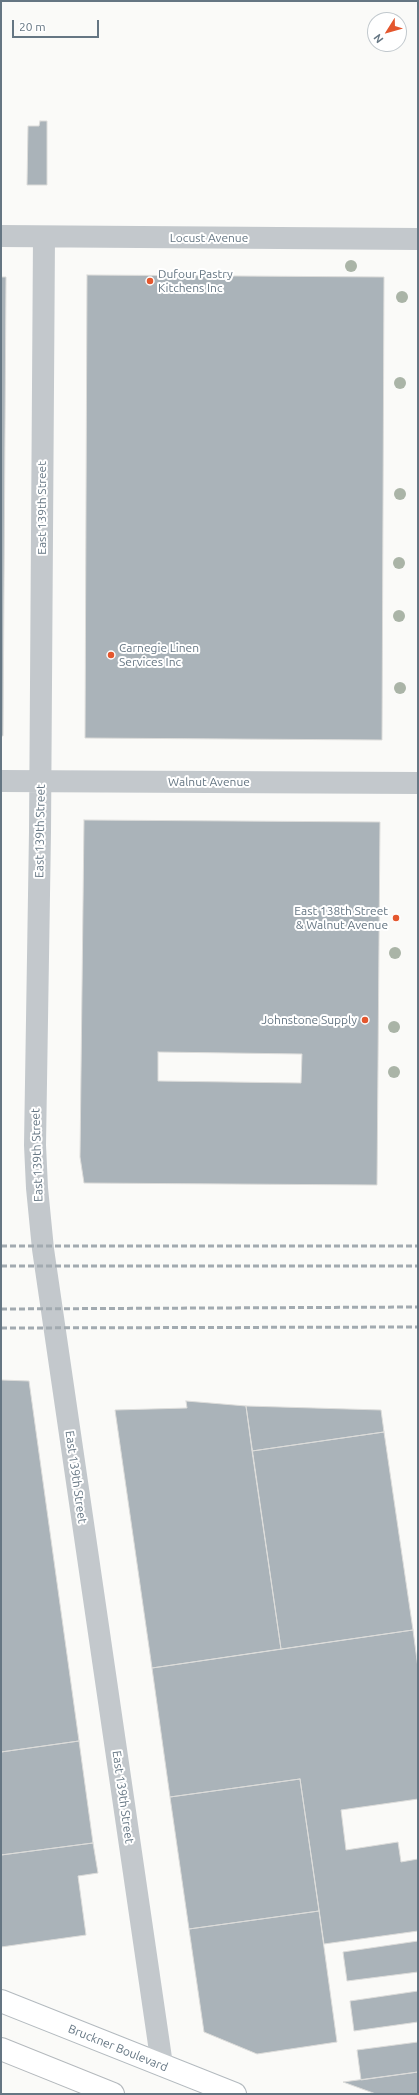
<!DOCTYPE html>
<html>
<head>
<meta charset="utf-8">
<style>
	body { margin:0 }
	#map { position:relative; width:419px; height:2095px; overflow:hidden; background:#fafaf8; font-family:Ubuntu,sans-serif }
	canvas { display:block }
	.frame { position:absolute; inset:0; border:2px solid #657683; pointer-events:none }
	.north { position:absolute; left:367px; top:12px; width:40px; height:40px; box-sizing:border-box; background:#fff; border:1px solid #c1c8cd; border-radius:50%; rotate:233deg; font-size:11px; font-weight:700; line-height:16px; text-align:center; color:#657683 }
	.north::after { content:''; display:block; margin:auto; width:14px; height:18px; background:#e4572e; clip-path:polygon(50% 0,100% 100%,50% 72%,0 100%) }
	.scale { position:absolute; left:12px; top:20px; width:87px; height:18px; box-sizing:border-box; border:2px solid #657683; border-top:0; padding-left:5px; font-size:12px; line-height:14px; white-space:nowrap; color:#657683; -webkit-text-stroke:3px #fff; paint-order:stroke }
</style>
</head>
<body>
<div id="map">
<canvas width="419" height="2095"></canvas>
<div class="frame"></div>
<div class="north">N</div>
<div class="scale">20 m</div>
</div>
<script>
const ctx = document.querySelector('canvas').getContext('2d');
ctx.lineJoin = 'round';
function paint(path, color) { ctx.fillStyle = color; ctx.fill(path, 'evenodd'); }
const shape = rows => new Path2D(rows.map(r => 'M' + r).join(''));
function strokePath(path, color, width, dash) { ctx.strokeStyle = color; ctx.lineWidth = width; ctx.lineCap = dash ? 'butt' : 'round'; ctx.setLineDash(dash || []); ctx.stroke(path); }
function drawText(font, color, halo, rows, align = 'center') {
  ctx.font = font + ' Ubuntu,sans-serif'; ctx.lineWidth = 4; ctx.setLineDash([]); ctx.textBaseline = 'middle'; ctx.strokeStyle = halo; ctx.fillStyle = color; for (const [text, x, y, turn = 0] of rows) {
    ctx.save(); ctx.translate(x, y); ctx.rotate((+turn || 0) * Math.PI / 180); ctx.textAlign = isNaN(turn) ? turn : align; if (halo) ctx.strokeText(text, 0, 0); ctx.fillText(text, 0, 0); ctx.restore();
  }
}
const building = shape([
	[40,121,47,121,47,185,27,185,28,126,39,126,40,121],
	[87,275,384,277,382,740,85,738,87,275],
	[1,277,6,277,3,736,1,736,1,277],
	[84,820,380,822,377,1185,84,1183,80,1157,84,820],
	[158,1052,302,1054,301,1083,158,1081,158,1052],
	[1,1380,29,1381,79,1741,1,1752,1,1380],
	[186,1401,246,1406,281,1649,152,1668,115,1410,187,1408,186,1401],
	[246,1406,381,1410,384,1432,252,1451,246,1406],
	[384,1432,413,1630,281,1649,252,1451,384,1432],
	[413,1630,418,1668,418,1799,341,1810,346,1850,398,1842,401,1862,418,1859,418,1931,324,1944,300,1779,170,1797,152,1668,413,1630],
	[79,1741,93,1843,1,1855,1,1752,79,1741],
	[300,1779,319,1911,189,1929,170,1797,300,1779],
	[93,1843,98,1873,78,1876,86,1935,1,1947,1,1855,93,1843],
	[319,1911,337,2042,257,2054,204,2032,189,1929,319,1911],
	[418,1941,418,1972,347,1981,343,1952,418,1941],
	[418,1991,418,2022,354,2031,350,2001,418,1991],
	[418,2042,418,2072,361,2080,357,2050,418,2042],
	[418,2072,418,2094,376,2094,343,2082,418,2072]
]);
paint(building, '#aab3b9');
strokePath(building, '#dcdcda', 1);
const secondary = shape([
	[1,2001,235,2094]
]);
const highway = shape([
	[1,2049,113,2094]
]);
strokePath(secondary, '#b3babf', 24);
strokePath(highway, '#b4b9bd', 24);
strokePath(shape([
	[1,236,418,239],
	[44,237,40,832,35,1145,37,1188,43,1249,162,2065],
	[1,781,418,783]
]), '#c3c8cc', 22);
strokePath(secondary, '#fff', 22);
strokePath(highway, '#fff', 22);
strokePath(shape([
	[1,1246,418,1246],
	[1,1266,418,1266],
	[1,1309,418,1307],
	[1,1328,418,1327]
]), '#a2aab0', 3, [6, 3]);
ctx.fillStyle = '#aab4a7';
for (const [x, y] of [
	[351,266],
	[402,297],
	[400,383],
	[400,494],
	[399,563],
	[399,616],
	[400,688],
	[395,953],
	[394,1027],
	[394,1072]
]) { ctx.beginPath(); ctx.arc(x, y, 6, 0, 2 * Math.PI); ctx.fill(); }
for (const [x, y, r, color] of [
	[150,281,4,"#e4572e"],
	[111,655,4,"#e4572e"],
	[396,918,4,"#e4572e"],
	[365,1020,4,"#e4572e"]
]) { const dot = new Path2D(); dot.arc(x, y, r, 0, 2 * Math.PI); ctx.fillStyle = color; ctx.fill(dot); strokePath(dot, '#fff', 1.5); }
drawText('12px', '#657683', '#fff', [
	["Locust Avenue",209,238],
	["East 139th Street",42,508,-90],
	["Walnut Avenue",209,782],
	["East 139th Street",40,831,-89],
	["East 139th Street",37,1155,-92],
	["East 139th Street",76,1477,82],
	["East 139th Street",123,1797,82],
	["Bruckner Boulevard",118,2048,22]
]);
drawText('12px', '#657683', '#fff', [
	["Dufour Pastry",158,274],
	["Kitchens Inc",158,288],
	["Carnegie Linen",119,648],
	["Services Inc",119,662],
	["East 138th Street",388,911,"right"],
	["& Walnut Avenue",388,925,"right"],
	["Johnstone Supply",357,1020,"right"]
], 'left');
</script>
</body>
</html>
